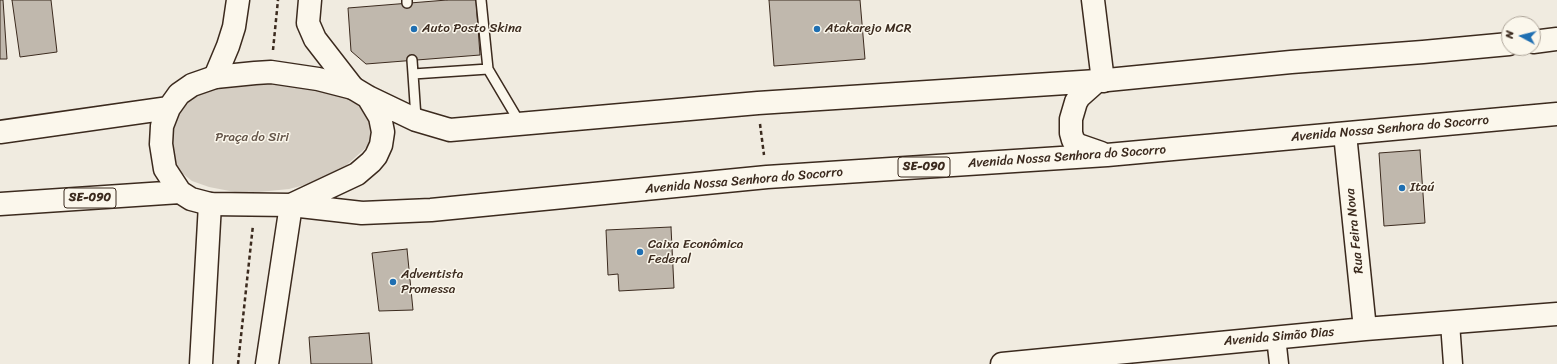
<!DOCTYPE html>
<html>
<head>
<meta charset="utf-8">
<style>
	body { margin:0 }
	#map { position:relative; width:1557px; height:364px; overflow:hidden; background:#f0ebe0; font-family:Sriracha,sans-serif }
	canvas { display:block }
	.north { position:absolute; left:1501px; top:16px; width:40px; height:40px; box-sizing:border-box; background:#fbf7ec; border:1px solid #aea59a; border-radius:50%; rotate:277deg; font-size:11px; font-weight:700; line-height:16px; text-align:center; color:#3b2a1e }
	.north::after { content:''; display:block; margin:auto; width:14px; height:18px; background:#1f6fb2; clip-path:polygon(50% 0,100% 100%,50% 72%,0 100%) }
</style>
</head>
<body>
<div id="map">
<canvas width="1557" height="364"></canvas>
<div class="north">N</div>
</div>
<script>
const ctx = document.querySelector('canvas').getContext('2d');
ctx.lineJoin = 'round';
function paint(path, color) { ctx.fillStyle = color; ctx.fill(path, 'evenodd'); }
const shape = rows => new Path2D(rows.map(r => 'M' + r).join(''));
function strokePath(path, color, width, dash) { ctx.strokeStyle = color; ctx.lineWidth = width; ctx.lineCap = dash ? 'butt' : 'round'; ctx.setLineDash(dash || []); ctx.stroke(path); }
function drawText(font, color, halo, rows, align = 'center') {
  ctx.font = font + ' Sriracha,sans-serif'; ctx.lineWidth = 3; ctx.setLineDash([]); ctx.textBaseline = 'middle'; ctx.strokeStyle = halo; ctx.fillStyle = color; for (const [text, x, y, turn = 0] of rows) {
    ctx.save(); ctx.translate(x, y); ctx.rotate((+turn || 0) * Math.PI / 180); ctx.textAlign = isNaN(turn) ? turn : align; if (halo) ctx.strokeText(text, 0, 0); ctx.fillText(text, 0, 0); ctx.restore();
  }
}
paint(shape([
	[249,82,275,82,338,94,360,106,370,120,373,132,369,145,341,170,320,181,289,189,259,192,235,192,209,187,192,181,182,173,173,161,169,139,174,114,187,98,210,90]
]), '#d5cec3');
const building = shape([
	[0,0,3,0,7,59,0,59,0,0],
	[12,0,51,0,57,52,20,57,12,0],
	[447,0,476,0,480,55,366,64,351,51,348,8,447,0],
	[769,0,860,0,865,59,774,66,769,0],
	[1420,150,1425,223,1384,226,1379,153,1420,150],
	[671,227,674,288,619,291,618,274,608,275,606,230,671,227],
	[407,249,413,310,379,311,372,253,407,249],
	[369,333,372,364,311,364,309,337,369,333]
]);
paint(building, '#c0b8ad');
strokePath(building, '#3b2a1e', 1);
const lane = shape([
	[481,0,488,69],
	[407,3,407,0],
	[412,60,413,74],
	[416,118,413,74,488,69,520,123]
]);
const street = shape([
	[1450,323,1453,364],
	[1276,337,1279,364]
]);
const secondary = shape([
	[310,0,308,23,315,39,353,88],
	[1093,0,1103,81],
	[215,77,228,46,234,27,238,0],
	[1345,134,1365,329],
	[201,364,210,204],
	[267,364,291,205],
	[1002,364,1365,329,1557,314]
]);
const primary = shape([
	[1533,42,1557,39],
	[1097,81,1079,97,1076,102,1071,119,1071,133,1073,140,1078,145,1101,153],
	[368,97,380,117,383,132,381,145,376,156,371,162,357,174,291,205,210,204,191,199,180,192,165,169,161,144,162,126,169,108,179,94,192,85,215,77,255,73,271,72,318,79,353,88,368,97,416,120,450,130,758,103,1097,81,1291,62,1423,52,1509,44],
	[0,132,169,108],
	[0,204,180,192],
	[291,205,362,213,431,210,767,177,1107,155,1557,114]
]);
strokePath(lane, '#3b2a1e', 12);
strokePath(street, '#3b2a1e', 21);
strokePath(secondary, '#3b2a1e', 25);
strokePath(primary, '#3b2a1e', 25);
strokePath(shape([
	[273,50,278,0],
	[760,124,764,155],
	[238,364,253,225]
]), '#3b2a1e', 2.5, [4, 3]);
strokePath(lane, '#fbf7ec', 9);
strokePath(street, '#fbf7ec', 18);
strokePath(secondary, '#fbf7ec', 22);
strokePath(primary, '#fbf7ec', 22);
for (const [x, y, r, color] of [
	[414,29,4,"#1f6fb2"],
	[817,29,4,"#1f6fb2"],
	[1402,188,4,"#1f6fb2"],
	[640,252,4,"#1f6fb2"],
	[393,282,4,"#1f6fb2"]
]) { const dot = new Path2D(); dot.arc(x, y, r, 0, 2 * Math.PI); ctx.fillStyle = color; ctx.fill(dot); strokePath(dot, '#fbf7ec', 1.5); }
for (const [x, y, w] of [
	[924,167,52],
	[90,198,52]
]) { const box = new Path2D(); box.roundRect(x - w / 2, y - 10, w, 20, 3); ctx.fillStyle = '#fbf7ec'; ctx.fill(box); strokePath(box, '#3b2a1e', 1); }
drawText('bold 12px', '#3b2a1e', null, [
	["SE-090",924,167],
	["SE-090",90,198]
]);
drawText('13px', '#3b2a1e', '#fbf7ec', [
	["Auto Posto Skina",422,29],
	["Atakarejo MCR",825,29],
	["Itaú",1410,188],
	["Caixa Econômica",648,245],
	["Federal",648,260],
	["Adventista",401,275],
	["Promessa",401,290]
], 'left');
drawText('13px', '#3b2a1e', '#fbf7ec', [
	["Avenida Nossa Senhora do Socorro",1390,129,-5],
	["Avenida Nossa Senhora do Socorro",1067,157,-4],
	["Avenida Nossa Senhora do Socorro",744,181,-5],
	["Rua Feira Nova",1355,231,-96],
	["Avenida Simão Dias",1279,337,-5]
]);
drawText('13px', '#625347', '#fbf7ec', [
	["Praça do Siri",252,138]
]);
</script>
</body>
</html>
